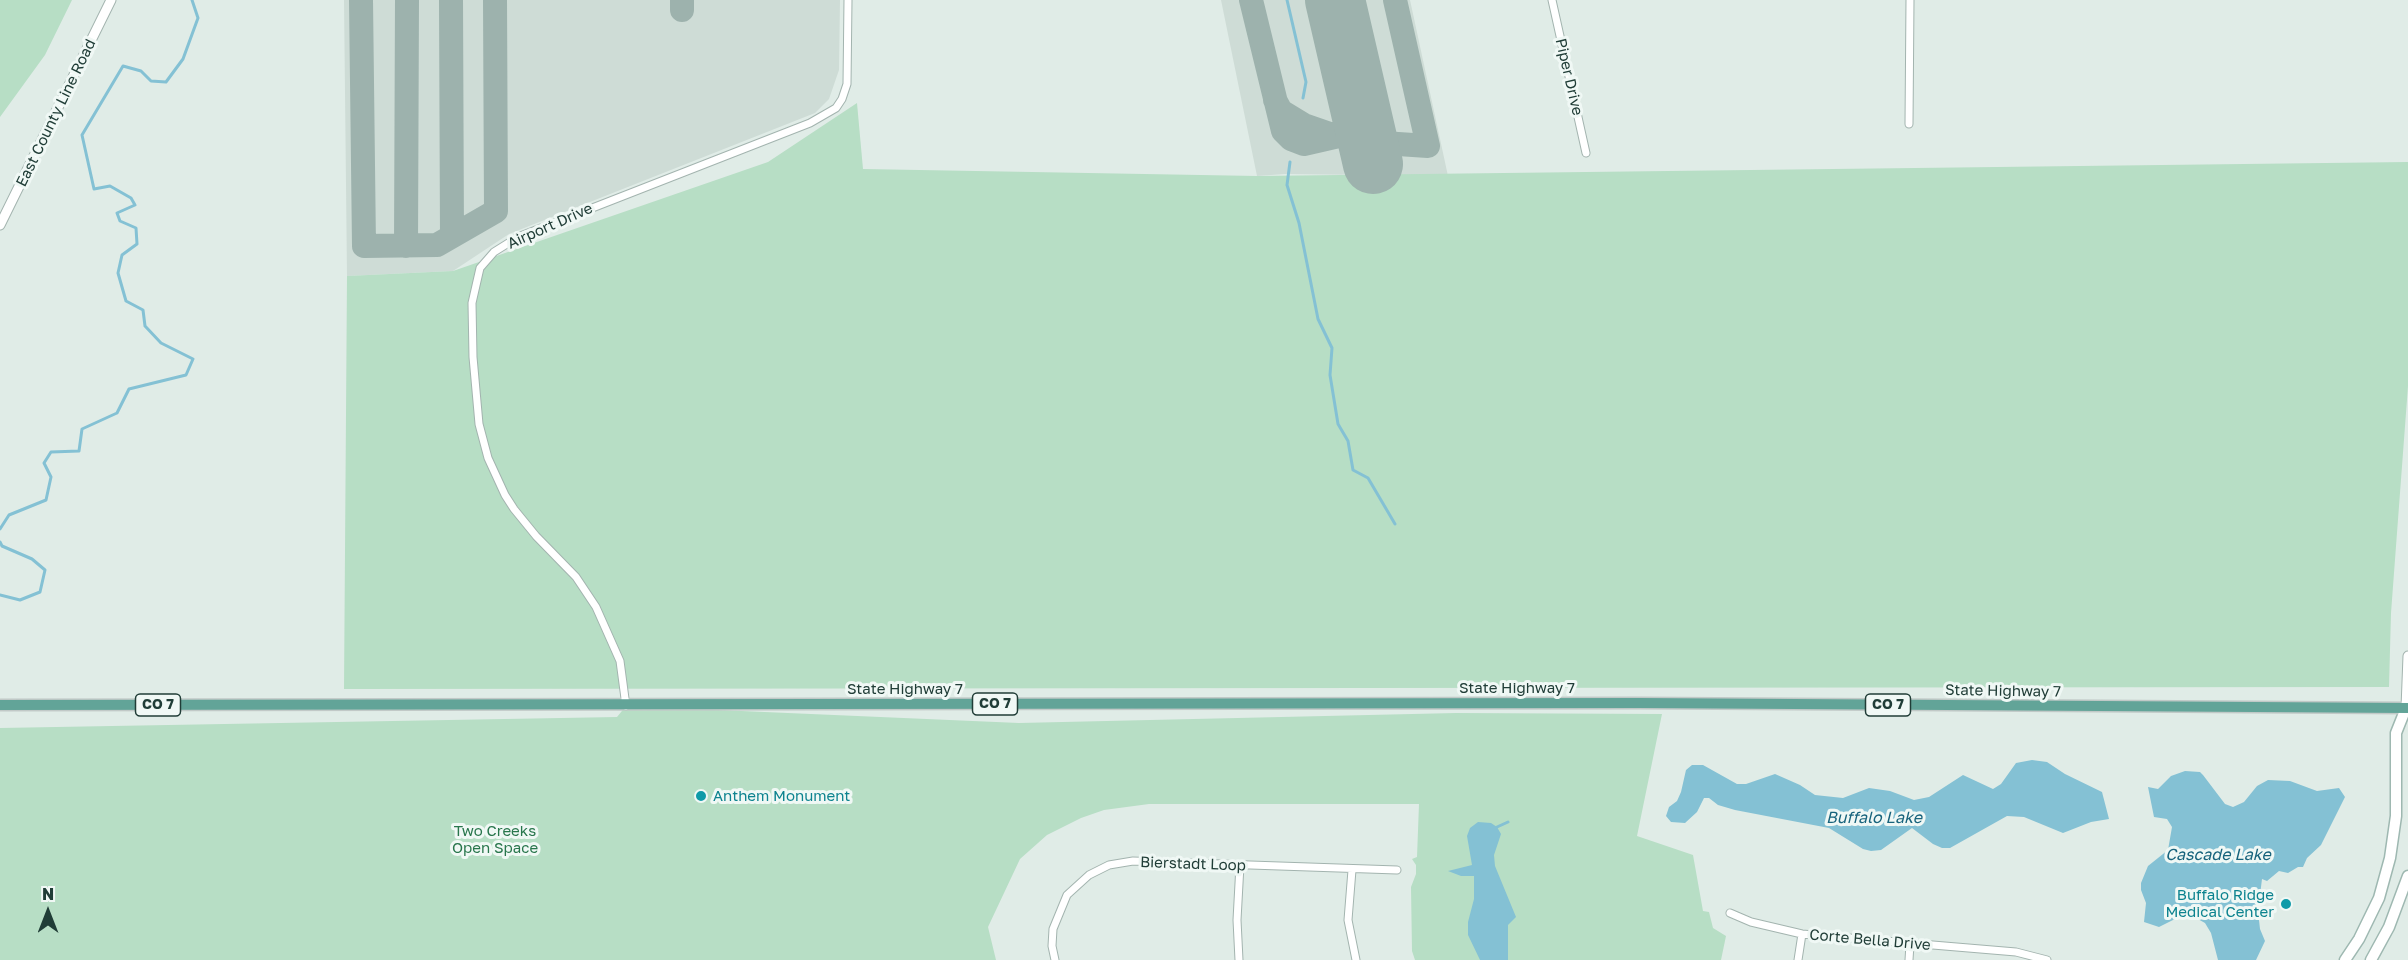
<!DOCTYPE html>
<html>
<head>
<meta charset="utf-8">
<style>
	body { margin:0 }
	#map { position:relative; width:2408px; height:960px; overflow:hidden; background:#e0ece7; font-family:"Golos Text",sans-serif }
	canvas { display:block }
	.north { position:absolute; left:18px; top:882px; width:60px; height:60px; -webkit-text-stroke:4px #f0f8f5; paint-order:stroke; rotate:0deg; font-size:16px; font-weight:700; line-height:24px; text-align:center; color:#203d37 }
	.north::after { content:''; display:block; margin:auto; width:21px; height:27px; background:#203d37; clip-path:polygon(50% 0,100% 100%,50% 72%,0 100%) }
</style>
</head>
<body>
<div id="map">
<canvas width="2408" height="960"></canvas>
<div class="north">N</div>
</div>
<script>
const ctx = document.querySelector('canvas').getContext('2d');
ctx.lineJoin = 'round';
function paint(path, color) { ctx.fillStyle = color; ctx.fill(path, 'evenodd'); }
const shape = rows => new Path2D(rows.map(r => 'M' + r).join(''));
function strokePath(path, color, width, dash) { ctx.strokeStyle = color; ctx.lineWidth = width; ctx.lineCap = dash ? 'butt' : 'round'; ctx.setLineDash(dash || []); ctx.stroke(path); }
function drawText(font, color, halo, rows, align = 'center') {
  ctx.font = font + ' "Golos Text",sans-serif'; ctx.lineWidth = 6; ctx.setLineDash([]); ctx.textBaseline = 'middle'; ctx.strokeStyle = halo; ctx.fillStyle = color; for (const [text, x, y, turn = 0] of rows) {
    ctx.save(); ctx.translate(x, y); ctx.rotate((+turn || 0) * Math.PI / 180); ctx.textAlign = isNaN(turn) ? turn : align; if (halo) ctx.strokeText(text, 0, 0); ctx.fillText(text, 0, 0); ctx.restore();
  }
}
paint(shape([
	[344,0,840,0,839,70,829,99,815,113,509,234,453,271,347,276],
	[1221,0,1410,0,1448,176,1285,174,1257,176]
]), '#cedcd6');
paint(shape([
	[0,0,72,0,45,55,0,117],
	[857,103,863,169,1257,176,2408,162,2408,386,2391,613,2389,687,344,689,347,276,453,271,768,162],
	[626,706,1019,723,1456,713,1662,714,1637,836,1693,855,1703,911,1709,912,1713,928,1726,936,1721,960,1415,960,1412,951,1411,887,1416,874,1416,865,1412,859,1417,857,1419,804,1149,804,1104,810,1081,818,1047,835,1020,859,988,927,996,960,0,960,0,728,617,717]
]), '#b7dec5');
paint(shape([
	[2032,760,2047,762,2065,774,2102,792,2109,819,2091,822,2063,833,2024,817,2007,816,1950,848,1942,848,1933,844,1912,828,1881,850,1871,851,1863,849,1829,828,1735,810,1718,805,1709,798,1704,798,1697,812,1685,823,1671,822,1666,816,1669,807,1677,801,1681,792,1686,770,1692,765,1703,765,1737,784,1746,784,1775,774,1800,785,1815,795,1843,798,1869,788,1890,791,1914,800,1929,797,1963,775,1993,789,2001,784,2016,763],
	[2185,771,2200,772,2203,775,2225,804,2233,807,2244,802,2257,786,2268,780,2290,781,2317,791,2339,788,2345,797,2321,845,2307,858,2303,867,2298,867,2288,873,2279,871,2267,881,2262,879,2258,911,2260,929,2265,941,2256,960,2218,960,2211,933,2205,923,2187,913,2159,927,2144,922,2146,903,2141,890,2141,883,2148,866,2168,850,2172,827,2167,819,2154,817,2148,787,2158,789,2171,776],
	[1478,822,1491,823,1497,827,1501,834,1494,855,1495,866,1516,917,1508,925,1508,960,1480,960,1468,935,1468,922,1474,899,1474,876,1461,876,1448,871,1472,865,1467,836,1470,828]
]), '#84c1d4');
strokePath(shape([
	[1287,0,1306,82,1303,98],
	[1290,162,1287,185,1299,223,1318,319,1332,348,1330,375,1338,424,1348,441,1353,470,1368,478,1395,524],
	[0,529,9,515,46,500,51,477,44,463,51,452,79,451,82,429,117,413,129,389,186,375,193,359,161,343,145,326,143,310,126,301,118,273,122,255,137,244,136,228,120,221,117,213,135,205,131,198,110,186,94,189,82,135,123,66,141,71,151,81,166,82,183,59,198,18,192,0],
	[0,542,2,546,32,559,45,570,40,592,20,600,0,595],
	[1497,827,1508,822]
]), '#84c1d4', 3);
strokePath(shape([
	[361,0,364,246,437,245,496,211,495,0],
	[451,0,452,236],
	[1251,0,1283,131,1291,139,1304,144,1365,130],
	[682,10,682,0],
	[1275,100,1281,111,1304,125,1330,134,1339,134],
	[1368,142,1428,146,1395,0],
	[406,246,407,0]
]), '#9db2ad', 24);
strokePath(shape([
	[1335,0,1373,164]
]), '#9db2ad', 60);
const minor = shape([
	[1552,0,1586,153],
	[1909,124,1910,0],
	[626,706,620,661,596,607,576,577,536,536,514,509,505,495,488,458,479,424,473,357,472,303,480,268,494,252,518,237,810,123,836,108,842,99,847,84,848,0],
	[1352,870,1348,920,1356,960],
	[1730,913,1751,922,1802,934,2016,952,2047,960],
	[1055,960,1052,946,1053,929,1067,895,1089,875,1109,865,1133,861,1397,870],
	[1239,960,1237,920,1240,865],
	[1798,960,1802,934],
	[1909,960,1910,944]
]);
const tertiary = shape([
	[0,225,111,0],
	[2406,708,2408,656]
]);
const secondary = shape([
	[2345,960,2359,939,2379,898,2390,858,2396,816,2396,733,2406,708],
	[2371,960,2389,927,2408,876]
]);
const primary = shape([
	[0,705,1640,703,2408,708]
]);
strokePath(minor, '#a3b4af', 9);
strokePath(tertiary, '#a3b4af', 11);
strokePath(secondary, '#9eb8b1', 13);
strokePath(primary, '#c1c9c7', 13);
strokePath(minor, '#fff', 7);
strokePath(tertiary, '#fff', 9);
strokePath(secondary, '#fff', 10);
strokePath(primary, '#62a498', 10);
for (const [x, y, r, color] of [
	[701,796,6,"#0f9aa8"],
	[2286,904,6,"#0f9aa8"]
]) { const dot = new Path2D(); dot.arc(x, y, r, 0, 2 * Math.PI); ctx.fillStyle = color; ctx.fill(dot); strokePath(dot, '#f0f8f5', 2); }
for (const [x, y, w] of [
	[995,704,45],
	[158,705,45],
	[1888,705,45]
]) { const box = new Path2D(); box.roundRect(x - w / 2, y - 11, w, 22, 4.5); ctx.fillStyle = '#f0f8f5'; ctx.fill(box); strokePath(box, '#203d37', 1.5); }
drawText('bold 14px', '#203d37', null, [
	["CO 7",995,704],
	["CO 7",158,705],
	["CO 7",1888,705]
]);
drawText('15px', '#203d37', '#f0f8f5', [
	["Piper Drive",1569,77,77],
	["East County Line Road",56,113,-64],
	["Airport Drive",550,226,-24],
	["State Highway 7",1517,688],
	["State Highway 7",905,689],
	["State Highway 7",2003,691,1],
	["Bierstadt Loop",1193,864,2],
	["Corte Bella Drive",1870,940,5]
]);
drawText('15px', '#0d838f', '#f0f8f5', [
	["Anthem Monument",713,796],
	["Buffalo Ridge",2274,895,"right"],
	["Medical Center",2274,912,"right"]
], 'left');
drawText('15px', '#28764c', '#f0f8f5', [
	["Two Creeks",495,831],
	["Open Space",495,848]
]);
drawText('italic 16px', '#17637c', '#f0f8f5', [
	["Buffalo Lake",1874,818],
	["Cascade Lake",2218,855]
]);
</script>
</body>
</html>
